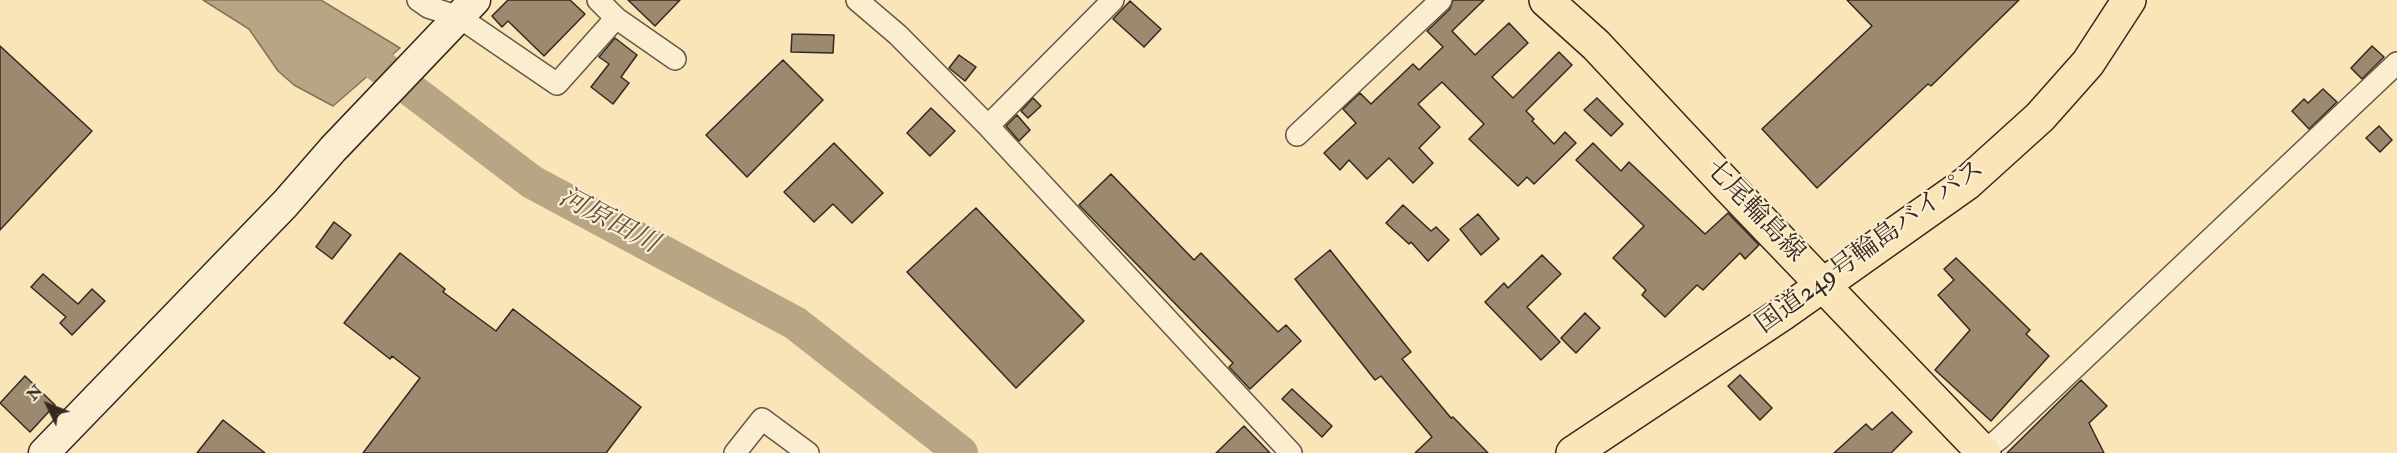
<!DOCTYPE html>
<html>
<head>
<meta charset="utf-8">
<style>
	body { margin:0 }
	#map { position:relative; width:2397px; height:453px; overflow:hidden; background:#f9e5b7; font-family:"IM FELL Double Pica",serif }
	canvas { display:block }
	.north { position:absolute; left:18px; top:375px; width:60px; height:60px; -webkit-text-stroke:4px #fbeed0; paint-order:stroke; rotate:313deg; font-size:16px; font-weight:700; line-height:24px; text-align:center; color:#362820 }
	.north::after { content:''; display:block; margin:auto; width:21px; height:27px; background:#362820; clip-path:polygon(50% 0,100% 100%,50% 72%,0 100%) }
</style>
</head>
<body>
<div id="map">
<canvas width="2397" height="453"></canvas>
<div class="north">N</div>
</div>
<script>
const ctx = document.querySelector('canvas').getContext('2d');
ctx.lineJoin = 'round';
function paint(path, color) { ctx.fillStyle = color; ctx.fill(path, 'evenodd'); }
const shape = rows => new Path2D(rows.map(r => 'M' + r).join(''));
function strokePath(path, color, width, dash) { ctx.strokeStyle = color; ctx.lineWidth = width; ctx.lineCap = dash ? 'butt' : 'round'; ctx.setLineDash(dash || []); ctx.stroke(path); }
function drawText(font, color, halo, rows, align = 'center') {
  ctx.font = font + ' "IM FELL Double Pica","Noto Serif JP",serif'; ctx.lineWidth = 4.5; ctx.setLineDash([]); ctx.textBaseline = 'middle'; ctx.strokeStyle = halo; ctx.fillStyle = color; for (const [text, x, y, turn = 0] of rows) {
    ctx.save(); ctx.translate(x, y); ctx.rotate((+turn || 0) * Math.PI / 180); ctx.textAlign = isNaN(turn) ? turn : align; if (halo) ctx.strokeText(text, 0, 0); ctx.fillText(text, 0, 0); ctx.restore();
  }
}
const water = shape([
	[203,0,321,0,400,48,333,106,294,85,278,71,249,29,203,0]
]);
paint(water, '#b7a584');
strokePath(water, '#83735c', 1.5);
strokePath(shape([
	[343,38,532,182,795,323,961,453]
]), '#b7a584', 34);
const building = shape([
	[508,0,570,0,585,14,544,56,508,21,502,27,492,16,508,0],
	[628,0,680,0,655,26,628,0],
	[1453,0,1484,0,1452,31,1475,55,1509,23,1528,43,1492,77,1513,98,1559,52,1572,65,1526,111,1534,119,1532,121,1554,144,1565,132,1576,143,1534,184,1527,177,1518,186,1469,139,1484,124,1442,82,1418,104,1440,127,1419,148,1433,163,1413,183,1389,158,1367,179,1349,160,1340,170,1324,153,1356,123,1343,109,1360,93,1371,104,1413,64,1419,70,1443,47,1427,31,1450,9,1453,0],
	[1847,0,2019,0,1931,86,1928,84,1817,188,1762,129,1872,26,1847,0],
	[1130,1,1161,29,1144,47,1113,19,1130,1],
	[792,34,834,35,833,53,791,52,792,34],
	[615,38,637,55,621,77,629,83,613,104,591,87,609,64,599,57,615,38],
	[0,46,92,131,0,230,0,46],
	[2372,46,2384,57,2362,79,2351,68,2372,46],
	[959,55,976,67,965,81,949,68,959,55],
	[783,60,823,100,747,177,706,135,783,60],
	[2323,89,2337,102,2309,129,2292,111,2304,99,2308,103,2323,89],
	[1033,98,1041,106,1028,118,1021,111,1033,98],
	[1597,98,1623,124,1611,136,1584,110,1597,98],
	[931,108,955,131,930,156,907,133,931,108],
	[1017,115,1030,130,1019,141,1006,126,1017,115],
	[2379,126,2392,140,2380,152,2366,138,2379,126],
	[834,143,883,193,852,223,833,204,814,222,784,192,834,143],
	[1593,143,1621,171,1629,162,1705,234,1728,213,1759,245,1745,259,1740,253,1703,290,1697,285,1665,317,1642,295,1646,290,1613,258,1644,226,1576,160,1593,143],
	[1111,174,1194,260,1201,253,1278,332,1286,325,1301,341,1250,389,1229,367,1233,363,1079,205,1111,174],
	[1403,205,1431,231,1436,227,1449,240,1428,261,1411,242,1409,244,1386,223,1403,205],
	[976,208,1084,321,1016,388,907,272,976,208],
	[1478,214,1499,239,1481,255,1460,229,1478,214],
	[334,222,351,235,332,259,316,247,334,222],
	[1330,250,1411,352,1402,359,1451,418,1453,417,1488,453,1415,453,1432,437,1381,376,1375,380,1295,279,1330,250],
	[400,253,445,289,443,292,496,331,513,309,641,407,606,453,363,453,420,378,392,356,390,359,344,323,400,253],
	[1542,255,1561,274,1527,307,1560,342,1541,360,1485,302,1504,283,1508,288,1542,255],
	[1956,258,2030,330,2026,334,2049,356,1991,421,1935,370,1970,330,1938,295,1954,280,1944,269,1956,258],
	[43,274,78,304,92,289,105,301,72,335,60,323,66,317,31,287,43,274],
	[1585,313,1600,328,1576,353,1561,338,1585,313],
	[1740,375,1772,408,1760,420,1728,386,1740,375],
	[25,376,55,405,30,432,0,403,25,376],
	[2081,380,2107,406,2089,423,2104,453,2007,453,2081,380],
	[1292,389,1332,426,1322,437,1282,399,1292,389],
	[1892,412,1912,432,1891,453,1834,453,1866,424,1872,430,1892,412],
	[223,420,265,453,197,453,223,420],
	[1244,426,1270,453,1216,453,1244,426]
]);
paint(building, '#9b8a6f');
strokePath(building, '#362820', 1.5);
const street = shape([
	[418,0,428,7,459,17,557,84,616,18,598,0],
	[857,0,898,35,988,126,1291,453],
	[616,18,675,59],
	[988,126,1113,0],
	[1297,135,1441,0],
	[735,453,762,419,808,453],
	[1981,453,1999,439,2397,63]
]);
const secondary = shape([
	[44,453,285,204,333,149,475,0]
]);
const primary = shape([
	[1546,0,1596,45,1726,184,1984,453]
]);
const highway = shape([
	[1573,453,1782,314,1967,183,2040,117,2088,63,2129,0]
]);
strokePath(street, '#675746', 24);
strokePath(secondary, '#362820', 33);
strokePath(primary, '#362820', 36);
strokePath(highway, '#362820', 36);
strokePath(street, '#fbeed0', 21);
strokePath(secondary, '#fbeed0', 30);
strokePath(primary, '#f9e5b7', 33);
strokePath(highway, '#f9e5b7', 33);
drawText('26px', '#362820', '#fbeed0', [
	["七尾輪島線",1754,212,46],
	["国道249号輪島バイパス",1871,248,-36]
]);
drawText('italic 27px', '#5d4e3e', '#fbeed0', [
	["河原田川",608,222,28]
]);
</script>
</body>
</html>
